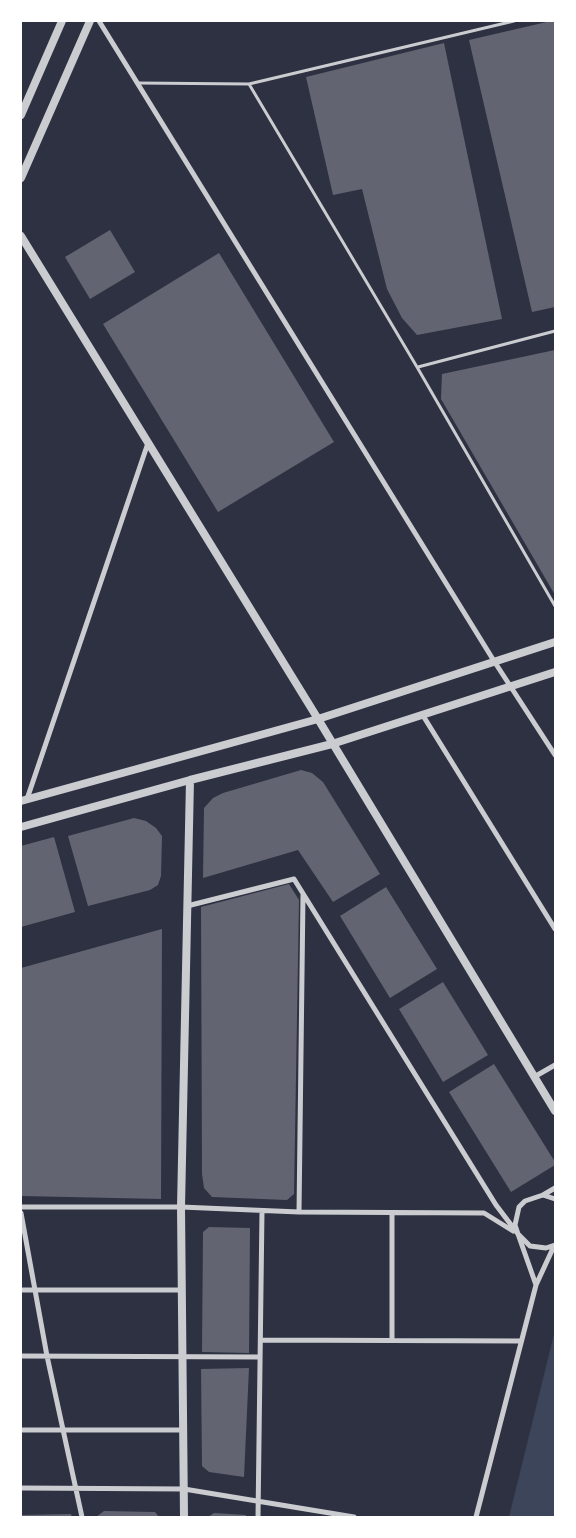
<!DOCTYPE html>
<html>
<head>
<meta charset="utf-8">
<style>
	body { margin:0 }
	#map { position:relative; width:576px; height:1538px; overflow:hidden; background:#2d3142; font-family:Mulish,sans-serif }
	canvas { display:block }
	.frame { position:absolute; inset:0; border:22px solid #fff; pointer-events:none }
</style>
</head>
<body>
<div id="map">
<canvas width="576" height="1538"></canvas>
<div class="frame"></div>
</div>
<script>
const ctx = document.querySelector('canvas').getContext('2d');
ctx.lineJoin = 'round';
function paint(path, color) { ctx.fillStyle = color; ctx.fill(path, 'evenodd'); }
const shape = rows => new Path2D(rows.map(r => 'M' + r).join(''));
function strokePath(path, color, width, dash) { ctx.strokeStyle = color; ctx.lineWidth = width; ctx.lineCap = dash ? 'butt' : 'round'; ctx.setLineDash(dash || []); ctx.stroke(path); }
paint(shape([
	[555,1330,555,1517,509,1517]
]), '#3c4559');
paint(shape([
	[551,21,555,21,555,307,532,312,469,40],
	[444,43,502,319,417,335,402,318,387,289,362,189,333,195,306,77],
	[110,230,135,272,90,299,65,257],
	[219,253,334,442,218,512,103,324],
	[555,350,555,595,441,399,442,374],
	[301,770,312,773,323,782,380,874,333,902,298,850,203,878,204,808,213,798,223,793],
	[134,818,146,821,156,828,162,836,161,876,158,885,150,890,88,906,68,836],
	[54,837,75,912,21,927,21,846],
	[289,884,299,900,294,1194,287,1200,212,1197,204,1188,202,1174,201,907],
	[386,887,437,969,390,998,340,916],
	[162,929,161,1199,21,1196,21,968],
	[443,982,488,1055,443,1082,399,1009],
	[494,1064,555,1162,555,1165,511,1192,449,1092],
	[209,1227,250,1228,249,1353,202,1352,203,1232],
	[249,1368,244,1477,209,1472,202,1466,201,1369],
	[104,1511,155,1512,159,1517,96,1517],
	[214,1513,246,1515,246,1517,208,1517],
	[71,1514,72,1517,21,1517,21,1515]
]), '#626471');
strokePath(shape([
	[137,83,249,84,514,21],
	[249,84,417,367,555,606],
	[418,367,555,331]
]), '#caccd0', 3);
strokePath(shape([
	[99,21,494,661,555,755],
	[422,714,555,929],
	[27,799,148,443],
	[187,906,294,879,496,1205,518,1234,536,1285,476,1517],
	[534,1077,555,1065],
	[543,1195,555,1188],
	[555,1199,543,1195,525,1201,519,1207,515,1225,518,1234,530,1246,546,1248,555,1245],
	[21,1207,181,1207,299,1212,484,1213,513,1231],
	[299,1212,303,895],
	[21,1213,47,1356,82,1517],
	[392,1213,392,1339],
	[536,1285,554,1246],
	[21,1290,182,1290],
	[261,1340,521,1341],
	[21,1356,260,1357],
	[21,1430,183,1430],
	[21,1488,184,1489,354,1517],
	[258,1517,262,1211]
]), '#caccd0', 5);
strokePath(shape([
	[21,115,62,21],
	[21,178,90,21],
	[21,236,318,719,555,1111],
	[21,801,318,719,555,642],
	[21,827,190,780,332,744,555,672],
	[184,1517,181,1207,190,780]
]), '#caccd0', 8);
</script>
</body>
</html>
